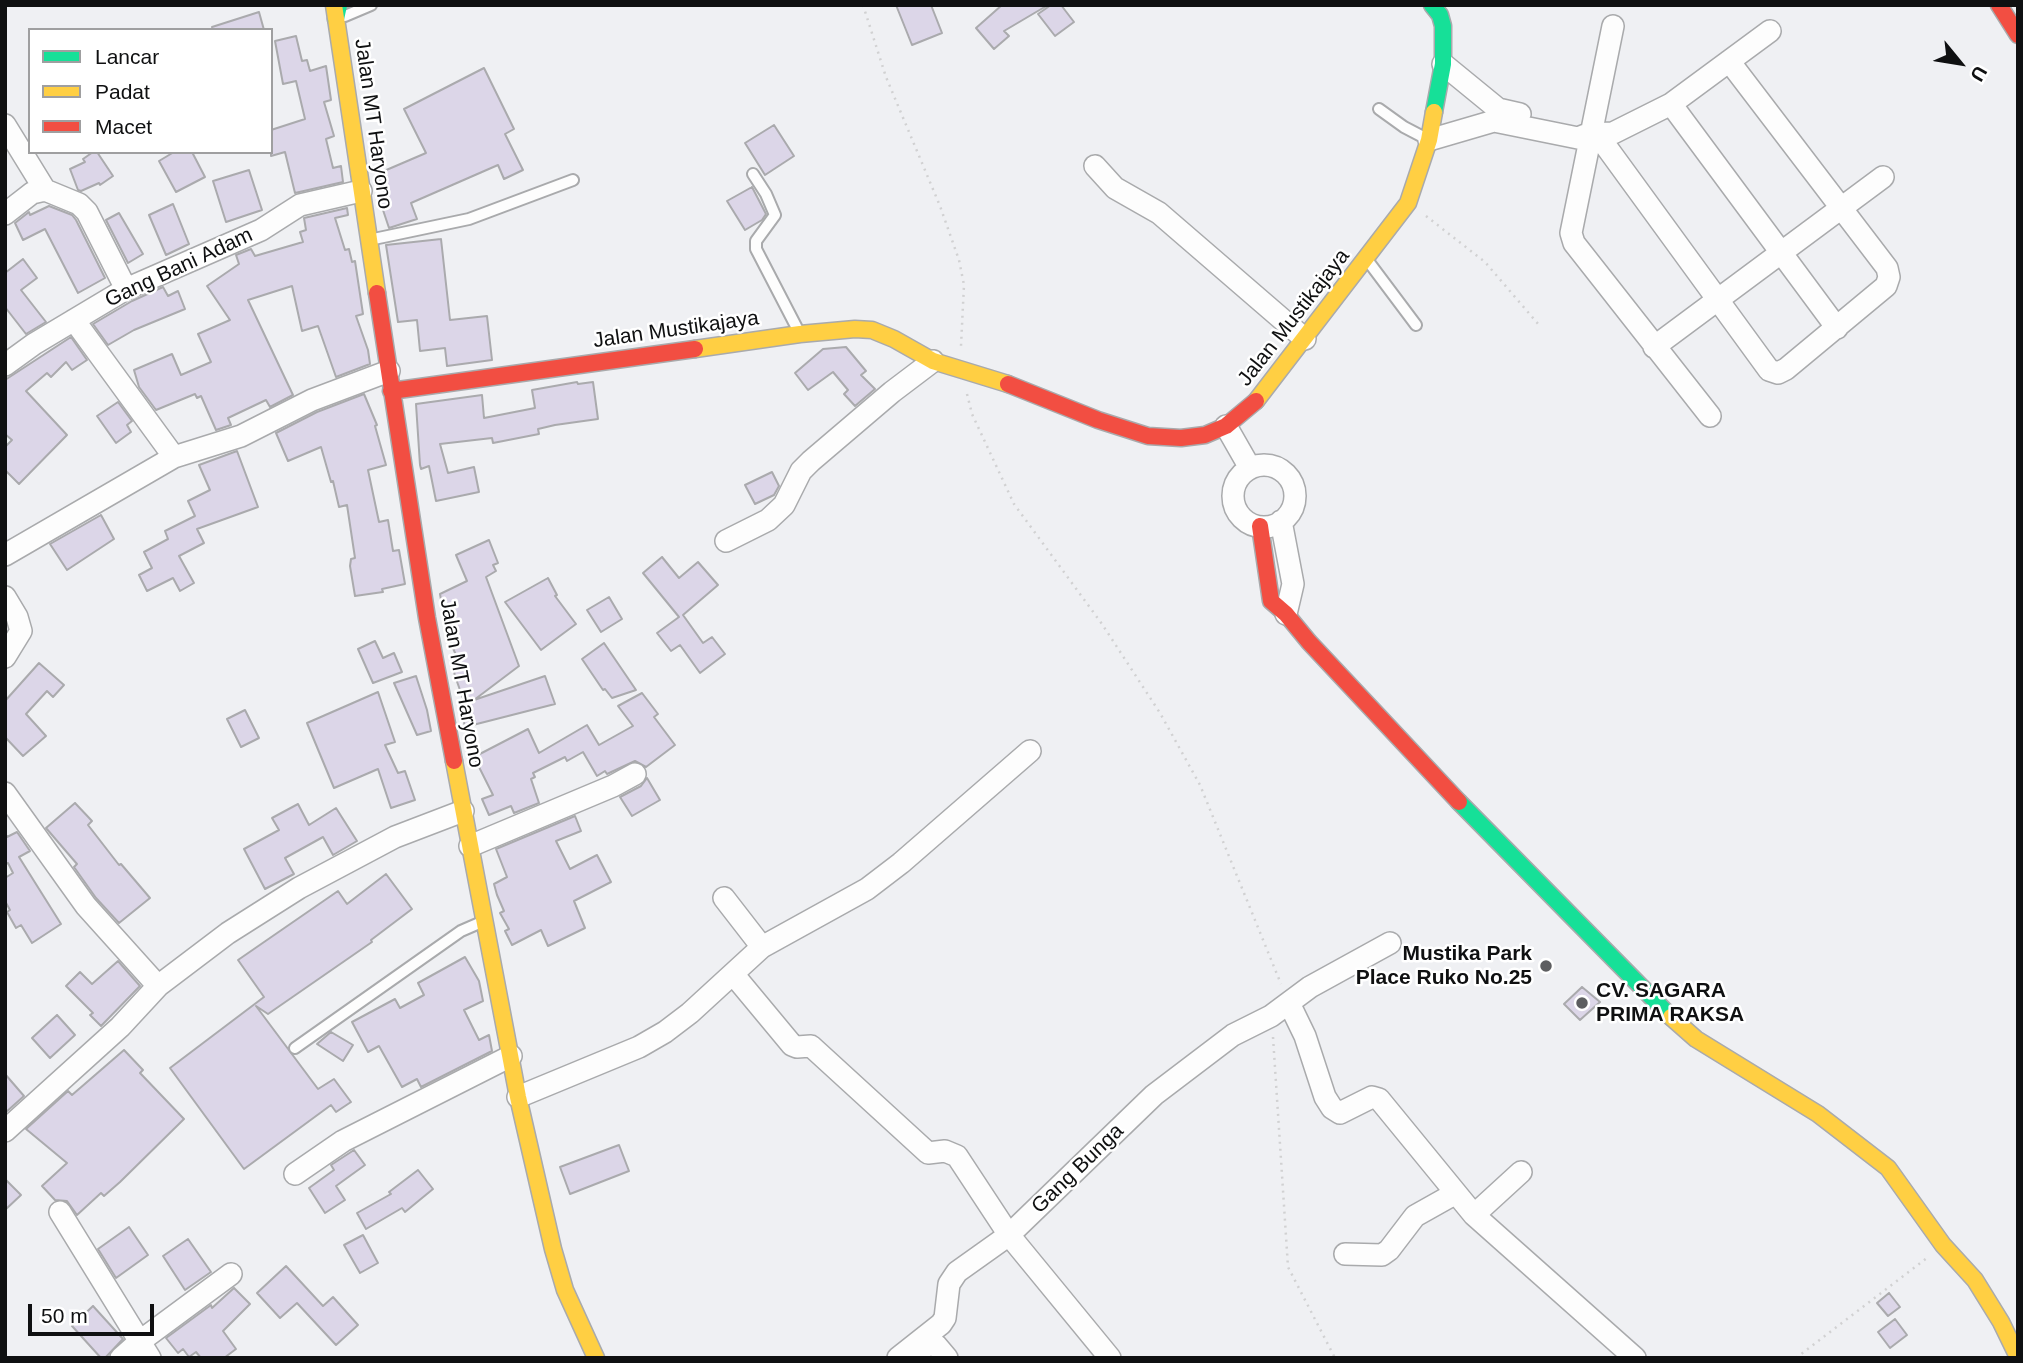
<!DOCTYPE html>
<html>
<head>
<meta charset="utf-8">
<style>
	body { margin:0 }
	#map { position:relative; width:2023px; height:1363px; overflow:hidden; background:#eff0f3; font-family:Arial,sans-serif }
	canvas { display:block }
	.frame { position:absolute; inset:0; border:7px solid #0f1011; pointer-events:none }
	.legend { position:absolute; left:28px; top:28px; width:245px; height:126px; box-sizing:border-box; background:#fff; border:2px solid #9f9fa0; margin:0; padding:9px 12px; list-style:none; font-size:21px; color:#0f1011 }
	.legend li { display:flex; align-items:center; gap:14px; height:35px }
	.legend b { width:35px; border:2px solid #9f9fa0 }
	.north { position:absolute; left:1925px; top:28px; width:70px; height:70px; -webkit-text-stroke:5px #fff; paint-order:stroke; rotate:120deg; font-size:19px; font-weight:700; line-height:28px; text-align:center; color:#0f1011 }
	.north::after { content:''; display:block; margin:auto; width:24px; height:32px; background:#0f1011; clip-path:polygon(50% 0,100% 100%,50% 72%,0 100%) }
	.scale { position:absolute; left:28px; top:1304px; width:126px; height:32px; box-sizing:border-box; border:4px solid #0f1011; border-top:0; padding-left:9px; font-size:21px; line-height:24px; white-space:nowrap; color:#0f1011; -webkit-text-stroke:5px #fff; paint-order:stroke }
</style>
</head>
<body>
<div id="map">
<canvas width="2023" height="1363"></canvas>
<div class="frame"></div>
<ul class="legend">
<li><b style="height:9px;background:#16e098"></b>Lancar</li>
<li><b style="height:9px;background:#ffcf43"></b>Padat</li>
<li><b style="height:9px;background:#f24e42"></b>Macet</li>
</ul>
<div class="north">U</div>
<div class="scale">50 m</div>
</div>
<script>
const ctx = document.querySelector('canvas').getContext('2d');
ctx.lineJoin = 'round';
function paint(path, color) { ctx.fillStyle = color; ctx.fill(path, 'evenodd'); }
const shape = rows => new Path2D(rows.map(r => 'M' + r).join(''));
function strokePath(path, color, width, dash) { ctx.strokeStyle = color; ctx.lineWidth = width; ctx.lineCap = dash ? 'butt' : 'round'; ctx.setLineDash(dash || []); ctx.stroke(path); }
function drawText(font, color, halo, rows, align = 'center') {
  ctx.font = font + ' Arial,sans-serif'; ctx.lineWidth = 5; ctx.setLineDash([]); ctx.textBaseline = 'middle'; ctx.strokeStyle = halo; ctx.fillStyle = color; for (const [text, x, y, turn = 0] of rows) {
    ctx.save(); ctx.translate(x, y); ctx.rotate((+turn || 0) * Math.PI / 180); ctx.textAlign = isNaN(turn) ? turn : align; if (halo) ctx.strokeText(text, 0, 0); ctx.fillText(text, 0, 0); ctx.restore();
  }
}
const building = shape([
	[896,5,931,5,942,33,912,45,896,5],
	[1002,5,1048,5,1004,31,1009,36,994,49,976,28,1002,5],
	[1051,5,1061,5,1074,22,1055,36,1038,14,1051,5],
	[259,12,264,30,213,30,212,27,259,12],
	[296,36,302,61,307,60,310,71,326,66,331,100,324,102,334,136,326,139,333,168,341,166,343,182,295,193,285,152,271,156,271,130,305,119,296,81,283,84,275,41,296,36],
	[484,68,514,129,505,134,523,170,504,179,498,165,411,203,417,219,389,228,380,201,387,198,377,174,426,153,404,109,484,68],
	[774,125,794,156,765,175,745,143,774,125],
	[93,152,97,152,113,176,100,185,99,183,81,191,78,190,70,169,85,162,83,159,93,152],
	[174,152,192,152,205,177,176,192,159,161,174,152],
	[249,170,262,210,226,222,213,181,249,170],
	[752,187,766,214,762,220,745,230,727,201,752,187],
	[173,204,189,244,166,255,149,215,173,204],
	[49,206,72,215,76,220,105,278,78,293,45,229,23,240,15,223,29,212,30,215,49,206],
	[347,208,348,215,335,218,345,250,349,249,352,262,355,261,363,314,356,316,368,350,370,364,336,377,318,326,302,331,292,286,248,300,293,395,270,407,266,400,228,418,231,425,216,430,201,396,197,398,195,394,156,410,139,387,134,370,172,354,181,375,211,362,198,334,230,320,207,286,239,264,236,255,251,249,255,256,303,242,300,232,306,230,304,218,347,208],
	[119,213,143,254,128,263,106,220,119,213],
	[441,239,450,320,487,316,492,360,447,366,445,348,420,351,417,320,398,322,386,245,441,239],
	[23,259,37,278,21,290,46,322,26,334,5,307,5,273,23,259],
	[163,287,168,296,178,291,185,309,134,330,108,345,93,324,132,301,163,287],
	[71,337,87,360,72,370,66,362,51,377,47,373,26,391,67,435,19,484,5,470,5,447,12,440,5,434,5,380,71,337],
	[846,347,866,371,861,375,875,389,855,406,844,394,848,390,833,372,808,390,795,373,823,349,846,347],
	[577,382,578,384,593,382,598,419,555,425,538,429,539,434,493,443,492,438,440,444,448,473,474,467,479,492,436,501,429,466,421,469,420,465,416,404,482,395,484,418,535,408,532,390,577,382],
	[364,394,377,425,375,426,386,465,368,470,379,522,388,520,393,551,399,550,405,584,382,589,383,592,355,596,350,566,351,559,355,558,347,505,339,507,333,481,331,482,321,447,288,461,276,433,317,412,364,394],
	[118,402,132,421,127,425,131,432,116,443,97,416,118,402],
	[237,451,258,507,197,529,204,543,179,556,194,583,180,591,173,578,147,591,139,575,152,568,144,552,168,539,165,531,195,516,188,501,210,490,199,465,237,451],
	[772,472,779,486,774,495,755,504,745,485,772,472],
	[101,515,114,539,67,570,50,544,101,515],
	[489,540,498,563,493,565,496,571,486,577,519,666,474,700,545,676,555,704,465,727,460,705,465,704,455,676,451,657,456,655,447,635,440,594,467,581,456,555,489,540],
	[662,557,679,578,698,562,718,585,683,615,703,643,712,637,725,654,700,673,680,645,671,651,657,633,679,617,643,573,662,557],
	[548,578,557,595,555,596,576,624,541,650,505,602,548,578],
	[609,597,622,619,601,632,587,610,609,597],
	[375,641,383,658,394,653,402,672,373,683,358,649,375,641],
	[604,643,636,690,612,698,605,689,603,690,582,659,604,643],
	[39,663,64,685,53,697,47,691,26,714,46,736,23,756,5,737,5,701,39,663],
	[416,676,427,710,431,731,417,735,394,683,416,676],
	[378,692,395,742,385,745,398,773,405,771,415,800,391,808,378,769,334,788,307,723,378,692],
	[642,693,658,714,654,717,675,745,646,767,635,761,607,774,605,771,597,776,583,752,567,761,565,757,533,773,535,777,531,779,539,803,514,813,511,806,489,815,482,799,493,795,474,757,528,729,539,753,587,725,599,745,633,726,618,706,642,693],
	[245,710,259,738,241,747,227,719,245,710],
	[647,778,660,800,632,816,620,797,641,786,647,778],
	[75,803,92,821,88,825,119,865,121,864,150,898,119,923,96,898,74,867,77,864,46,828,75,803],
	[298,804,309,825,336,808,357,841,333,855,323,837,285,858,294,874,265,889,244,849,279,830,272,818,298,804],
	[575,816,581,831,556,841,570,869,597,855,611,882,574,901,585,928,548,946,541,930,512,945,505,931,509,929,500,913,504,911,497,895,494,884,507,877,496,849,575,816],
	[17,832,30,851,19,857,61,924,32,943,21,925,16,928,7,912,10,910,5,901,5,878,13,873,8,863,5,864,5,833,7,837,17,832],
	[386,874,412,909,371,940,372,942,268,1014,256,1006,318,1089,334,1079,351,1102,336,1112,331,1105,244,1169,170,1068,264,997,238,960,338,891,347,904,386,874],
	[465,957,479,981,483,1001,464,1010,479,1040,489,1035,492,1051,421,1087,417,1079,402,1087,379,1046,368,1052,352,1022,395,999,400,1008,424,995,418,983,465,957],
	[118,961,140,986,101,1026,90,1015,93,1013,66,986,80,972,92,984,118,961],
	[1582,987,1600,1002,1580,1020,1564,1004,1582,987],
	[57,1015,75,1035,50,1058,32,1038,57,1015],
	[331,1032,353,1045,343,1061,317,1044,331,1032],
	[124,1050,143,1070,140,1073,184,1119,120,1182,104,1196,101,1193,77,1215,67,1201,55,1200,42,1186,67,1163,26,1129,68,1091,72,1095,124,1050],
	[5,1074,24,1096,5,1113,5,1074],
	[619,1145,629,1171,570,1194,560,1167,619,1145],
	[354,1150,365,1165,336,1186,345,1200,325,1213,309,1188,334,1170,331,1165,354,1150],
	[418,1170,433,1189,405,1212,402,1208,366,1229,357,1213,391,1194,389,1192,418,1170],
	[5,1179,21,1195,5,1210,5,1179],
	[129,1227,148,1255,116,1278,98,1249,129,1227],
	[363,1235,378,1263,360,1273,344,1245,363,1235],
	[188,1239,211,1272,185,1290,163,1256,188,1239],
	[286,1266,323,1306,333,1297,358,1325,336,1345,297,1303,280,1318,257,1293,286,1266],
	[234,1288,250,1304,223,1331,236,1349,224,1358,201,1358,196,1352,189,1357,183,1349,178,1353,166,1338,211,1305,212,1308,234,1288],
	[1889,1293,1900,1307,1888,1316,1877,1303,1889,1293],
	[93,1306,123,1339,105,1358,101,1358,72,1326,93,1306],
	[1895,1319,1907,1335,1890,1348,1878,1332,1895,1319]
]);
paint(building, '#dcd6e8');
strokePath(building, '#aaaaad', 2);
const lane = shape([
	[345,16,371,5],
	[1379,109,1404,127,1427,139],
	[753,174,766,194,775,215,756,241,756,249,799,332],
	[369,240,469,219,573,180],
	[1368,261,1416,325],
	[295,1048,461,931,484,921]
]);
const street = shape([
	[1613,26,1571,233,1574,243,1710,416],
	[1443,64,1498,109,1520,114],
	[1671,104,1837,328],
	[5,125,45,190],
	[1597,134,1769,370,1778,373,1786,369,1886,286,1889,277,1887,268,1729,61],
	[1429,140,1494,121,1578,138,1588,134,1613,133,1671,104,1770,31],
	[1095,166,1115,188,1159,213,1305,339],
	[5,214,32,193,45,190,79,204,87,212,126,289],
	[74,320,174,457],
	[1654,347,1883,177],
	[5,365,34,344,126,289,261,230,300,205,361,191],
	[1226,426,1250,468],
	'1233 496a31 31 0 1 1 62 0a31 31 0 1 1-62 0Z',
	[1281,521,1293,584,1286,614],
	[726,541,768,520,784,505,801,471,811,461,892,392,933,361],
	[5,555,174,457,241,436,312,400,389,371],
	[5,597,17,617,21,631,5,657],
	[5,793,86,906,158,986],
	[470,846,613,786,635,774],
	[724,898,762,947],
	[733,974,792,1045,797,1047,811,1046,928,1153,945,1151,957,1156,1009,1235,1110,1358],
	[1289,1003,1305,1036,1325,1097,1332,1108,1340,1113,1372,1097,1379,1099,1474,1215,1635,1358],
	[518,1097,639,1047,665,1032,690,1013,762,947,867,889,901,863,1030,751],
	[5,1131,120,1027,158,986,228,933,299,888,395,837,463,811],
	[295,1174,343,1141,511,1056],
	[60,1212,150,1358],
	[1474,1215,1521,1172],
	[1345,1254,1382,1255,1389,1250,1415,1216,1456,1193],
	[912,1354,930,1344,936,1345,947,1358],
	[121,1358,139,1342,231,1274],
	[898,1358,941,1324,945,1318,949,1284,957,1272,1009,1235,1154,1095,1233,1035,1271,1016,1310,987,1390,943]
]);
const fast = shape([
	[1432,5,1440,15,1443,26,1443,64,1434,112],
	[336,19,339,5],
	[1459,802,1671,1017]
]);
const slow = shape([
	[334,5,377,293],
	[695,349,800,334,855,329,872,330,894,339,933,361,1008,384],
	[1256,401,1408,203,1429,140,1434,112],
	[454,761,518,1097,553,1249,565,1290,596,1358],
	[1671,1017,1696,1039,1818,1114,1888,1168,1943,1245,1975,1280,2001,1322,2018,1357]
]);
const jam = shape([
	[1999,5,2018,35],
	[377,293,427,618,454,761],
	[1008,384,1098,420,1148,436,1181,438,1205,435,1226,426,1256,401],
	[391,391,695,349],
	[1260,526,1271,601,1286,614,1309,642,1459,802]
]);
strokePath(lane, '#a9aaac', 14);
strokePath(street, '#a9aaac', 24);
strokePath(fast, '#a9aaac', 19);
strokePath(slow, '#a9aaac', 19);
strokePath(jam, '#a9aaac', 19);
strokePath(shape([
	[863,5,886,77,940,206,959,260,964,285,961,346],
	[1426,216,1485,262,1539,325],
	[967,394,972,414,1014,504,1102,624,1160,713,1200,785,1281,984],
	[1273,1037,1288,1267,1335,1358],
	[1796,1358,1927,1258]
]), '#d1d1d2', 2.5, [2, 5]);
strokePath(lane, '#fdfdfd', 10);
strokePath(street, '#fdfdfd', 21);
strokePath(fast, '#16e098', 16);
strokePath(slow, '#ffcf43', 16);
strokePath(jam, '#f24e42', 16);
for (const [x, y, r, color] of [
	[1546,966,7,"#5d5e60"],
	[1582,1003,7,"#5d5e60"]
]) { const dot = new Path2D(); dot.arc(x, y, r, 0, 2 * Math.PI); ctx.fillStyle = color; ctx.fill(dot); strokePath(dot, '#fff', 2.5); }
drawText('21px', '#0f1011', '#fff', [
	["Jalan MT Haryono",373,124,82],
	["Gang Bani Adam",179,268,-25],
	["Jalan Mustikajaya",1294,318,-52],
	["Jalan Mustikajaya",676,330,-8],
	["Jalan MT Haryono",461,683,80],
	["Gang Bunga",1078,1169,-44]
]);
drawText('bold 21px', '#0f1011', '#fff', [
	["Mustika Park",1532,954],
	["Place Ruko No.25",1532,978],
	["CV. SAGARA",1596,991,"left"],
	["PRIMA RAKSA",1596,1015,"left"]
], 'right');
</script>
</body>
</html>
